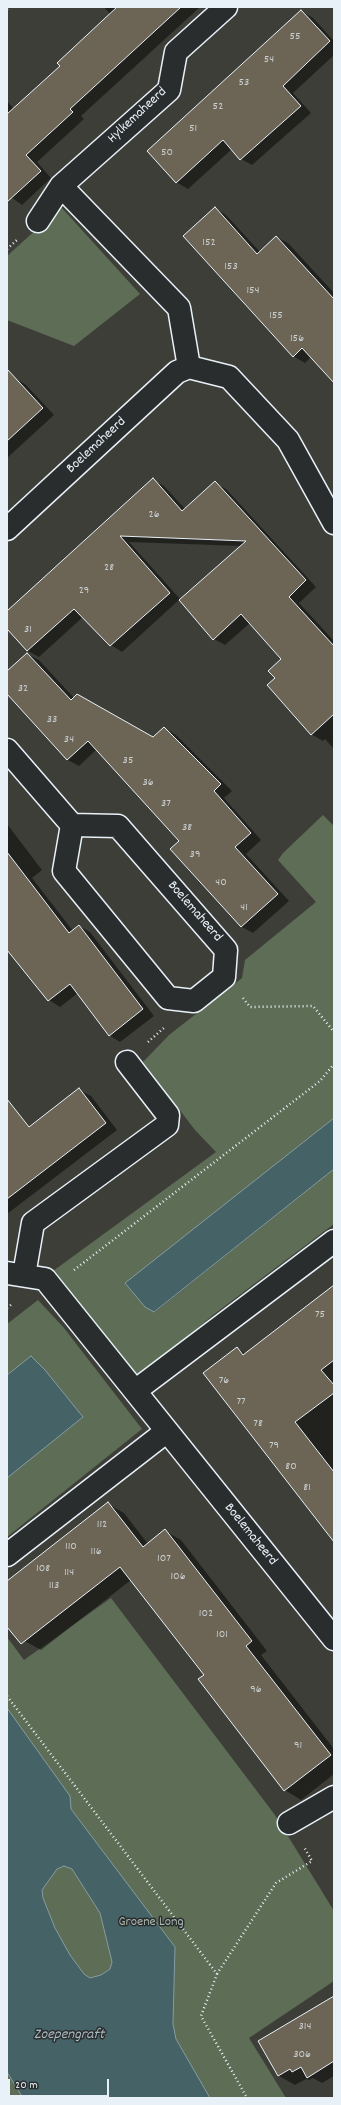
<!DOCTYPE html>
<html>
<head>
<meta charset="utf-8">
<style>
	body { margin:0 }
	#map { position:relative; width:341px; height:2105px; overflow:hidden; background:#3e3e39; font-family:Dekko,sans-serif }
	canvas { display:block }
	.frame { position:absolute; inset:0; border:8px solid #e8f1f8; pointer-events:none }
	.scale { position:absolute; left:8px; top:2079px; width:101px; height:18px; box-sizing:border-box; border:2px solid #e8f1f8; border-top:0; padding-left:5px; font-size:12px; line-height:14px; white-space:nowrap; color:#e8f1f8; -webkit-text-stroke:3px #2a2d2e; paint-order:stroke }
</style>
</head>
<body>
<div id="map">
<canvas width="341" height="2105"></canvas>
<div class="frame"></div>
<div class="scale">20 m</div>
</div>
<script>
const ctx = document.querySelector('canvas').getContext('2d');
ctx.lineJoin = 'round';
function paint(path, color) { ctx.fillStyle = color; ctx.fill(path, 'evenodd'); }
const shape = rows => new Path2D(rows.map(r => 'M' + r).join(''));
function strokePath(path, color, width, dash) { ctx.strokeStyle = color; ctx.lineWidth = width; ctx.lineCap = dash ? 'butt' : 'round'; ctx.setLineDash(dash || []); ctx.stroke(path); }
function drawText(font, color, halo, rows, align = 'center') {
  ctx.font = font + ' Dekko,sans-serif'; ctx.lineWidth = 3; ctx.setLineDash([]); ctx.textBaseline = 'middle'; ctx.strokeStyle = halo; ctx.fillStyle = color; for (const [text, x, y, turn = 0] of rows) {
    ctx.save(); ctx.translate(x, y); ctx.rotate((+turn || 0) * Math.PI / 180); ctx.textAlign = isNaN(turn) ? turn : align; if (halo) ctx.strokeText(text, 0, 0); ctx.fillText(text, 0, 0); ctx.restore();
  }
}
paint(shape([
	[61,207,140,294,74,346,7,320,7,256],
	[323,815,334,826,334,1118,126,1284,155,1312,334,1169,334,1224,213,1315,158,1362,135,1376,53,1271,216,1152,195,1130,143,1062,169,1035,242,978,245,960,316,902,278,860,283,853],
	[38,1300,64,1328,142,1429,7,1537,7,1324],
	[111,1598,275,1815,334,1911,334,1981,249,2038,286,2098,7,2098,7,1637,24,1660]
]), '#5d6d56');
const water = shape([
	[334,1118,334,1169,154,1312,145,1307,125,1283,334,1118],
	[31,1356,45,1370,83,1417,7,1478,7,1375,31,1356],
	[7,1708,70,1796,71,1809,175,1947,173,2024,176,2039,210,2098,23,2098,7,2072,7,1708],
	[64,1866,72,1869,100,1913,112,1962,110,1969,101,1975,90,1978,84,1974,70,1955,55,1928,43,1898,42,1890,57,1869,64,1866]
]);
paint(water, '#456367');
strokePath(water, '#869ca1', 1);
paint(shape([
	[104,7,200,7,81,116,84,119,37,162,51,178,22,205,7,194,7,101,14,109,61,67,110,14],
	[301,11,313,18,334,41,334,55,293,93,311,113,252,165,241,159,232,149,188,189,176,182],
	[215,208,226,215,260,252,276,237,288,243,334,293,334,382,311,357,305,363,293,356],
	[14,378,25,384,54,415,7,458,7,384],
	[153,480,164,486,185,509,215,483,226,489,316,587,299,603,334,641,334,749,325,739,323,741,311,734,276,678,282,660,250,623,225,645,214,639,241,546,129,542,180,599,122,652,111,645,83,617,39,657,28,651,7,628,7,613],
	[27,654,39,660,74,698,153,739,164,728,176,735,232,791,224,798,261,840,246,854,289,901,253,933,242,927,171,849,181,841,97,749,79,766,68,760,7,693,7,673],
	[7,824,42,870,32,878,73,931,79,926,90,932,154,1016,120,1042,109,1035,78,993,60,1007,49,1000,7,948],
	[79,1090,91,1096,117,1130,7,1214,7,1145],
	[334,1286,333,1377,334,1540,237,1348,246,1354],
	[108,1504,124,1513,148,1544,165,1531,181,1540,267,1651,261,1655,334,1749,334,1774,301,1800,285,1790,200,1679,206,1675,131,1580,41,1650,25,1641,7,1617,7,1582],
	[334,1997,334,2076,322,2083,313,2078,309,2080,306,2079,295,2085,279,2076,259,2041]
]), '#0007');
const building = shape([
	[117,7,181,7,70,109,73,112,26,155,41,171,7,202,7,114,60,66,57,63,117,7],
	[301,10,330,41,283,86,301,106,240,160,223,140,176,183,147,151,301,10],
	[215,207,257,254,276,236,334,299,334,383,302,348,293,357,183,236,215,207],
	[7,369,43,408,7,441,7,369],
	[153,478,182,511,215,481,306,580,289,597,334,646,334,714,311,735,267,685,275,678,268,671,281,659,241,614,213,640,179,600,246,541,120,536,170,593,110,646,74,609,27,651,7,629,7,611,153,478],
	[27,653,71,700,77,694,153,737,164,727,221,784,214,791,251,833,235,847,278,894,241,927,170,849,179,841,88,741,67,760,7,694,7,671,27,653],
	[7,852,69,933,79,925,143,1009,109,1036,70,984,48,1001,7,950,7,852],
	[79,1088,106,1123,7,1199,7,1099,29,1127,79,1088],
	[334,1285,334,1360,321,1370,334,1385,334,1393,295,1422,334,1472,334,1542,203,1373,237,1347,243,1355,334,1285],
	[108,1502,143,1547,165,1529,252,1641,246,1646,331,1755,284,1791,198,1679,204,1675,120,1567,21,1644,7,1627,7,1581,108,1502],
	[334,1996,334,2061,307,2078,301,2067,292,2072,290,2069,278,2076,258,2041,334,1996]
]);
paint(building, '#6c6454');
strokePath(building, '#e8f1f8', 1);
const minor = shape([
	[61,186,179,308,189,367],
	[38,221,61,186,169,90,176,52,226,7],
	[7,529,177,372,189,367,229,377,288,440,334,523],
	[7,750,72,825,118,826,226,950,224,977,194,1001,168,998,64,871,72,825],
	[7,1273,45,1279,334,1639],
	[24,1275,33,1223,167,1125,168,1115,127,1062],
	[135,1391,334,1241],
	[7,1555,167,1431],
	[289,1823,334,1797]
]);
strokePath(minor, '#e8f1f8', 25);
strokePath(shape([
	[7,9,9,7],
	[7,249,17,240],
	[243,998,250,1007,313,1006,334,1032],
	[148,1042,165,1027],
	[74,1270,320,1081,334,1064],
	[7,1308,12,1304],
	[7,1696,217,1974,201,2016,247,2098],
	[217,1974,276,1883,312,1861,304,1847]
]), '#e8f1f8', 2.5, [1, 3]);
strokePath(minor, '#2a2d2e', 22);
drawText('12px', '#c9cecf', null, [
	["55",295,37],
	["54",269,60],
	["53",244,83],
	["52",218,107],
	["51",193,129],
	["50",167,153],
	["152",209,243],
	["153",231,267],
	["154",253,291],
	["155",276,316],
	["156",297,339],
	["26",154,515],
	["28",109,568],
	["29",84,591],
	["31",28,630],
	["32",23,689],
	["33",52,720],
	["34",69,740],
	["35",128,761],
	["36",148,783],
	["37",166,804],
	["38",187,828],
	["39",195,855],
	["40",221,883],
	["41",244,908],
	["75",320,1315],
	["76",224,1381],
	["77",241,1402],
	["78",258,1424],
	["79",274,1446],
	["80",291,1467],
	["81",307,1488],
	["112",102,1525],
	["110",71,1547],
	["116",96,1552],
	["107",164,1559],
	["108",43,1569],
	["114",69,1573],
	["106",178,1577],
	["113",54,1586],
	["102",206,1614],
	["101",222,1635],
	["96",256,1690],
	["91",298,1746],
	["314",305,2027],
	["306",302,2055]
]);
drawText('14px', '#e8f1f8', '#2a2d2e', [
	["Hylkemaheerd",138,116,-43],
	["Boelemaheerd",97,446,-43],
	["Boelemaheerd",194,912,49],
	["Boelemaheerd",250,1535,51]
]);
drawText('14px', '#a9b6af', '#2a2d2e', [
	["Groene Long",151,1923]
]);
drawText('italic 15px', '#a7b8be', '#2a2d2e', [
	["Zoepengraft",69,2036]
]);
</script>
</body>
</html>
